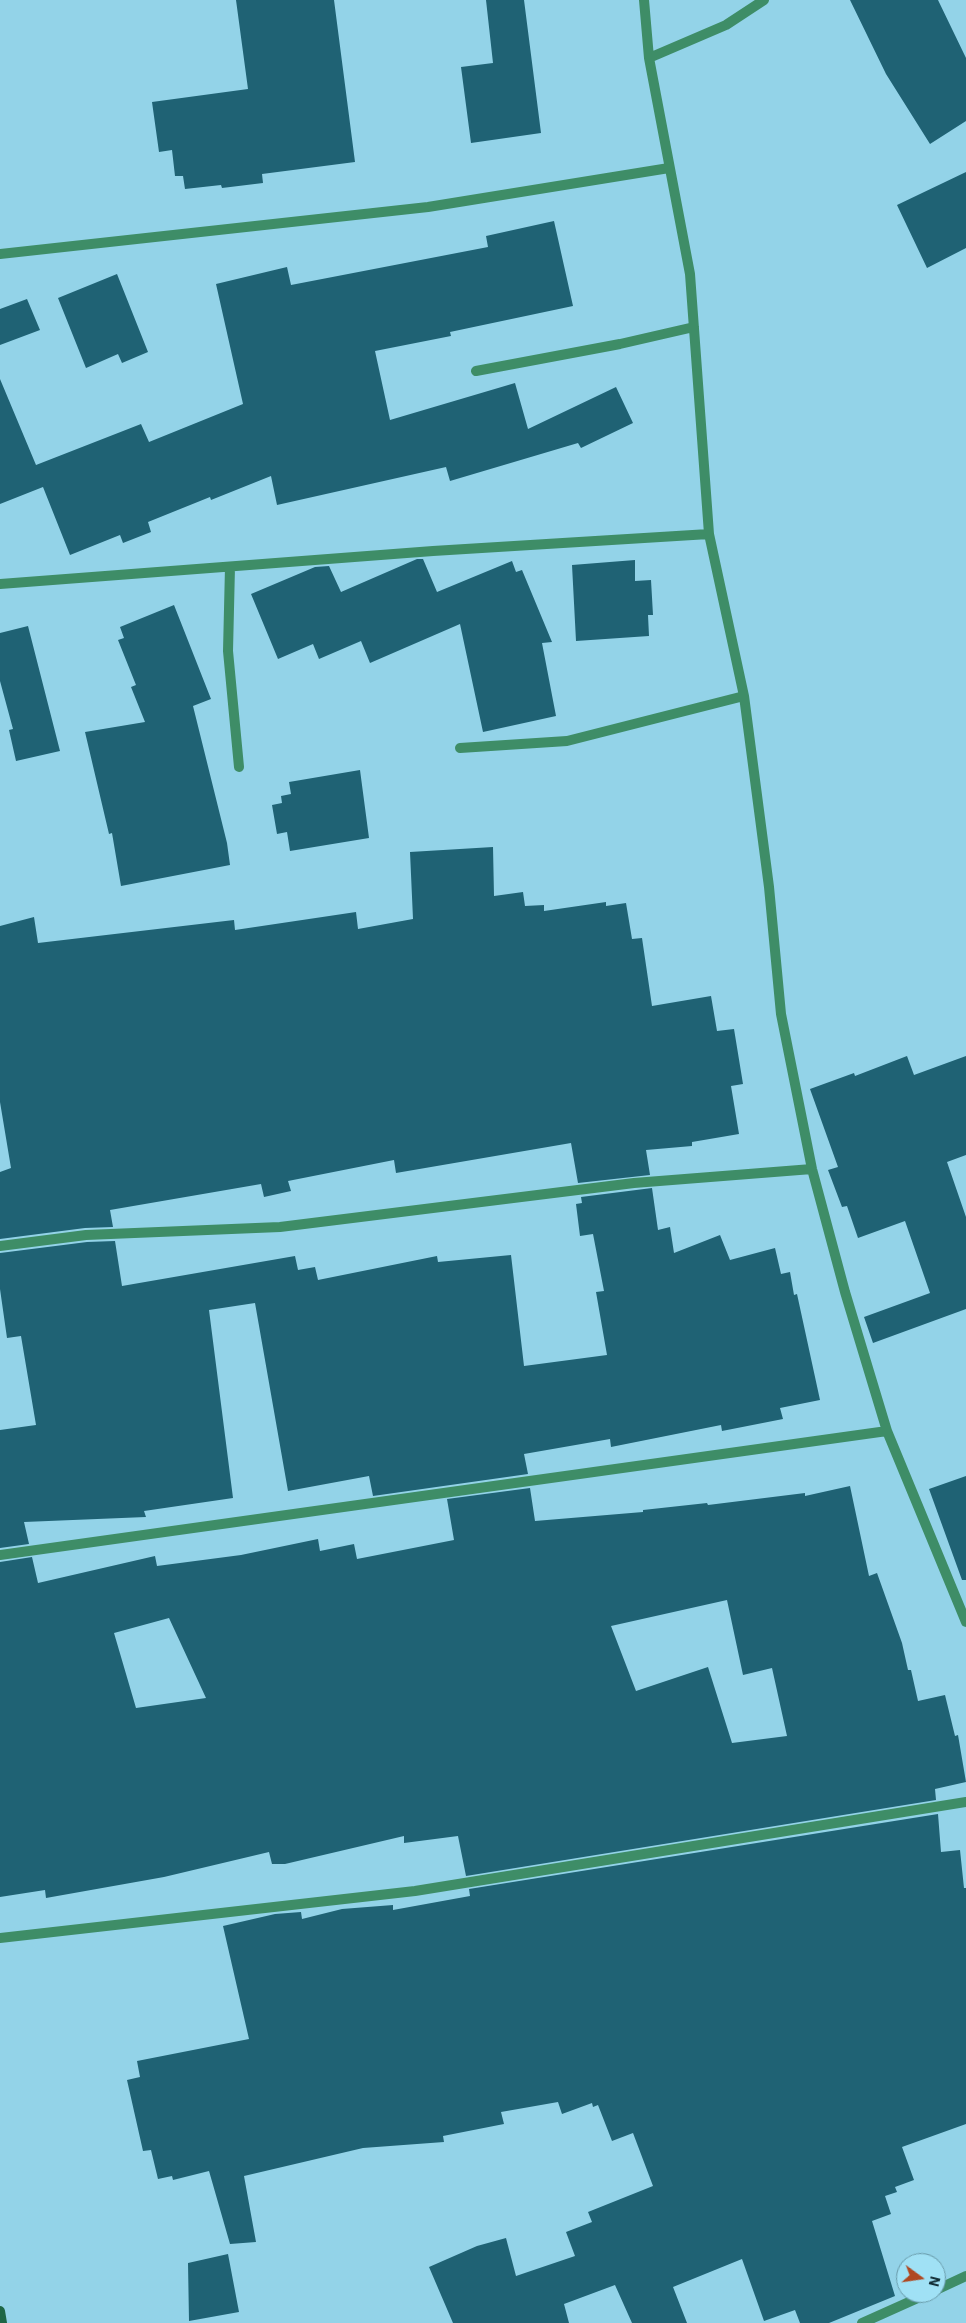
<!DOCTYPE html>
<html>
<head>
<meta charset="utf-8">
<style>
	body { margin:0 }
	#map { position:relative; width:966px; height:2323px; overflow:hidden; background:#93d3e8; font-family:"IBM Plex Sans",sans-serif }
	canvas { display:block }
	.north { position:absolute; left:896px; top:2253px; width:50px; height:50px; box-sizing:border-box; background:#a0e1f5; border:1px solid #6799a8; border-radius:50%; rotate:104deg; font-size:14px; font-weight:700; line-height:20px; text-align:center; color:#112c34 }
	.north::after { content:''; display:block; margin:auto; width:18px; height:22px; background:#af4821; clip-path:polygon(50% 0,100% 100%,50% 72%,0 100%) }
</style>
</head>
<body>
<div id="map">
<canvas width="966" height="2323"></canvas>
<div class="north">N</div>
</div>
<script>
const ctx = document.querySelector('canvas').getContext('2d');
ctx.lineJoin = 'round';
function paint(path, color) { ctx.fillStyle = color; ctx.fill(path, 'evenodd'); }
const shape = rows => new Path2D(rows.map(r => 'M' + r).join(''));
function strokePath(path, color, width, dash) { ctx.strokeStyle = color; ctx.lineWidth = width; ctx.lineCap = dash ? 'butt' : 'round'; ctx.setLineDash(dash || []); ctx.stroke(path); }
paint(shape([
	[236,0,334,0,355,162,262,174,263,183,222,188,221,185,185,189,183,176,175,176,172,150,159,152,152,102,248,89],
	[486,0,524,0,541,133,471,143,461,67,493,63],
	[850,0,938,0,966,58,966,121,930,144,886,74],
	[966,172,966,248,927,268,897,205],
	[554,221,573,306,450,332,451,336,375,351,390,420,515,383,528,429,616,387,633,423,581,448,578,443,450,481,446,467,277,505,271,476,211,500,210,497,148,522,151,532,123,543,120,535,70,555,43,487,0,504,0,379,36,465,141,424,149,442,243,404,216,284,287,267,291,285,488,247,486,236],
	[117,274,148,352,122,363,118,354,86,368,58,298],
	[27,299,40,330,0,345,0,309],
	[417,559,423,559,437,592,512,561,516,572,522,570,552,642,542,643,556,716,483,732,460,624,370,663,361,641,319,659,313,644,278,659,251,594,315,567,329,566,341,592],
	[635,560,635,581,651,580,653,615,648,615,649,636,576,641,572,565],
	[174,605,211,699,193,706,227,843,230,865,121,886,112,833,109,834,85,732,145,722,131,687,136,685,118,640,124,638,120,627],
	[28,626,60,751,16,761,9,730,13,729,0,681,0,633],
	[360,770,369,838,290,851,287,832,277,834,272,805,282,803,281,796,291,794,289,782],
	[493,847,494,896,523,892,525,906,544,905,544,911,606,902,606,906,626,903,632,939,642,938,652,1006,711,996,717,1031,734,1029,743,1084,731,1086,739,1134,692,1142,692,1146,646,1150,650,1175,578,1183,571,1143,396,1173,394,1160,288,1181,291,1191,264,1197,261,1184,110,1210,113,1227,85,1228,0,1239,0,1172,11,1168,0,1102,0,926,34,917,38,943,234,920,235,930,356,912,358,929,413,919,410,852],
	[907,1056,914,1075,966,1056,966,1155,947,1162,966,1217,966,1309,873,1343,864,1317,930,1293,905,1221,858,1238,847,1206,842,1207,828,1170,838,1167,810,1089,854,1073,855,1076],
	[652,1188,658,1230,670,1227,674,1253,720,1235,730,1260,775,1248,781,1274,790,1272,794,1295,797,1294,820,1400,780,1408,783,1419,722,1431,721,1425,611,1447,610,1439,524,1454,528,1474,373,1496,369,1476,288,1491,255,1303,209,1310,233,1498,144,1511,146,1517,24,1522,29,1544,0,1548,0,1430,36,1425,21,1336,7,1338,0,1289,0,1253,87,1242,115,1241,122,1286,295,1256,298,1270,315,1267,318,1280,437,1256,438,1262,511,1255,524,1366,607,1355,596,1292,604,1291,593,1234,580,1236,576,1204,582,1203,581,1197],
	[966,1476,966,1580,962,1580,929,1489],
	[850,1486,869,1576,877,1573,902,1643,908,1670,911,1670,918,1701,945,1695,955,1736,958,1735,966,1782,935,1789,936,1800,466,1876,458,1836,404,1843,404,1836,285,1864,272,1864,269,1852,164,1877,46,1898,45,1890,0,1897,0,1562,32,1557,38,1583,155,1556,157,1566,241,1555,318,1539,320,1551,354,1544,357,1559,454,1540,447,1499,530,1488,535,1521,643,1512,643,1510,707,1503,708,1505,805,1493,805,1496],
	[727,1600,743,1675,772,1668,787,1736,732,1743,708,1667,636,1691,611,1626],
	[169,1618,206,1698,136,1708,114,1633],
	[938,1814,941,1852,960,1850,964,1888,966,1888,966,2124,902,2147,914,2180,895,2187,897,2192,885,2196,891,2214,872,2221,895,2296,829,2323,800,2323,795,2310,764,2321,742,2259,673,2287,687,2323,632,2323,615,2285,564,2304,569,2323,453,2323,429,2267,477,2246,506,2238,516,2276,575,2256,566,2232,592,2222,588,2212,653,2186,633,2133,612,2141,598,2105,593,2107,592,2103,562,2114,558,2102,501,2112,504,2124,443,2136,444,2142,363,2148,244,2176,256,2242,230,2244,209,2171,173,2180,172,2176,158,2179,151,2150,143,2151,127,2080,140,2077,137,2061,249,2039,223,1926,275,1914,301,1912,302,1919,342,1909,393,1905,393,1910,470,1896,469,1889],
	[228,2254,239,2312,189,2321,188,2263]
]), '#1f6274');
strokePath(shape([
	[644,0,649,58,690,274,709,534,744,696,769,887,781,1014,812,1169,845,1292,887,1431,966,1622],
	[649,58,726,25,764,0],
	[0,254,428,207,669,168],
	[476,371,620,344,694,327],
	[230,567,228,651,239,767],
	[0,584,433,551,709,534],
	[460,748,567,741,744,696],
	[0,1246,86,1235,280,1227,634,1183,812,1169],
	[0,1555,887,1431],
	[0,1938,415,1891,966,1802],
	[936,2290,966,2276],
	[862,2323,929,2293]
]), '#3e8d67', 10);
strokePath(shape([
	[0,2311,2,2323]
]), '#1d6646', 10);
</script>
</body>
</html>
